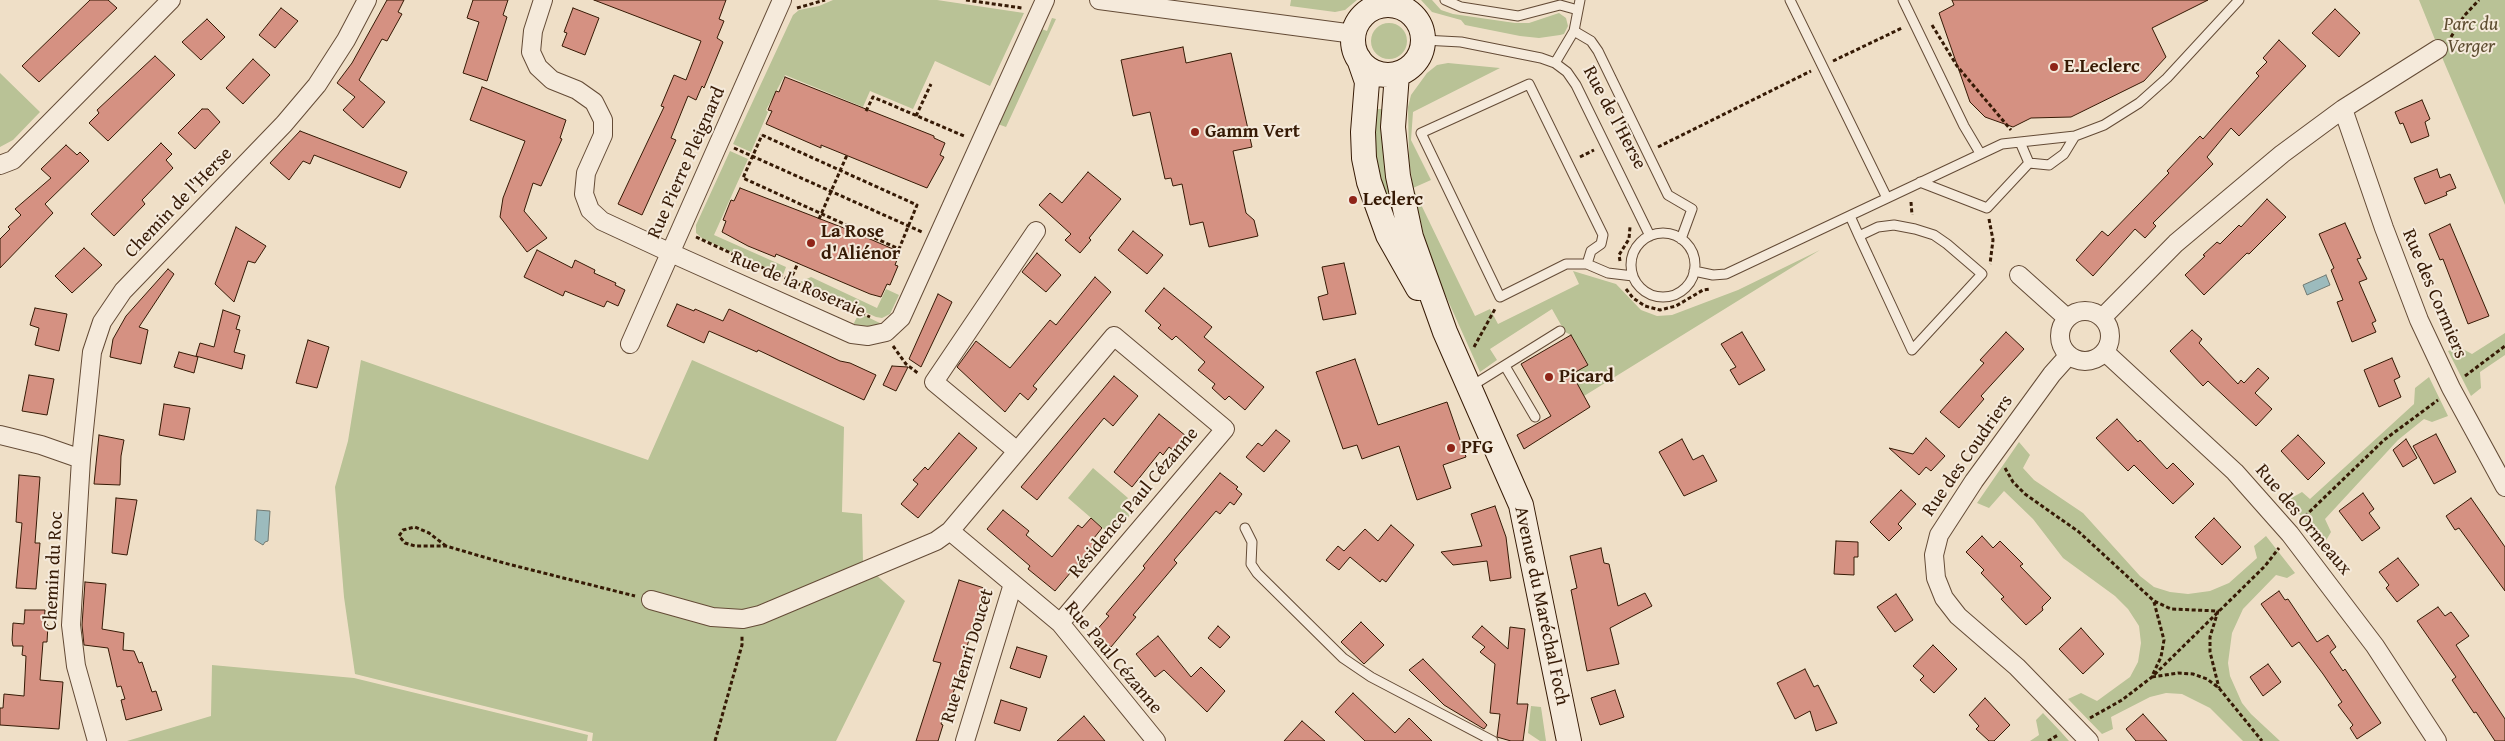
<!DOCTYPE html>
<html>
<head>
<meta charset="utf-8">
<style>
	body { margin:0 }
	canvas { display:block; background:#efdfc7 }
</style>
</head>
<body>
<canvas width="2505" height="741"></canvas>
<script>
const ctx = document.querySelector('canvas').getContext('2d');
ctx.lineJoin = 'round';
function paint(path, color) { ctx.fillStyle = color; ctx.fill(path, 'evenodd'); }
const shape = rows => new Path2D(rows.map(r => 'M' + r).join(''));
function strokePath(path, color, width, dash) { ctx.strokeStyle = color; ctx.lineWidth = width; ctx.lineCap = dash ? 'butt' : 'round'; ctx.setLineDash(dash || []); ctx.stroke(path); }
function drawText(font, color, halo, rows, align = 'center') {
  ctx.font = font + ' "Gentium Book Plus",serif'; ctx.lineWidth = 4; ctx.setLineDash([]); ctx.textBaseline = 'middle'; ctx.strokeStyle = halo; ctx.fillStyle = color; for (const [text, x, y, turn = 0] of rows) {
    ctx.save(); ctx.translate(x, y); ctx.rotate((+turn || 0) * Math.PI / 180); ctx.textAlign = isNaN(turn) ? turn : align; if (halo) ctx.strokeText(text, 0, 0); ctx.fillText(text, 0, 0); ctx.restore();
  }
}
paint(shape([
	[833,0,937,0,1024,13,990,86,935,61,913,109,870,91,863,107,785,75,766,110,768,112,751,152,733,144,793,15,799,10,819,6],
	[1291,0,1357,0,1345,10,1335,12,1290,6],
	[1421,0,1432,0,1441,10,1453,14,1515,23,1529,23,1559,13,1566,18,1568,26,1564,34,1560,35,1539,38,1520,36,1465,25,1461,20,1432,12],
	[2419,0,2505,0,2505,205,2444,62],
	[1052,18,1056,19,1006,127,995,123,1039,28,1047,31],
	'1371 41a18 18 0 1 1 36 0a18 18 0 1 1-36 0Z',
	[1448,63,1500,68,1413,112,1411,140,1431,180,1413,188,1475,316,1490,309,1498,324,1579,284,1573,271,1616,284,1641,310,1657,316,1672,315,1738,290,1820,250,1584,396,1572,374,1588,364,1571,335,1565,332,1552,309,1490,349,1497,360,1480,372,1433,267,1424,236,1413,187,1409,160,1408,107,1411,95,1427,73,1437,65],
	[0,73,40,112,13,140,0,147],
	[1373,109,1386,109,1408,253,1373,171],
	[730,151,748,159,714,235,786,267,783,275,703,239,696,233,696,225],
	[811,277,877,308,886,289,899,295,890,314,882,318,876,317,800,282],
	[859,313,884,325,874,329,853,325],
	[2505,333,2505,355,2480,372,2481,388,2471,396,2448,351,2459,347,2472,354],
	[361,360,648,460,692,360,844,427,842,512,862,514,863,563,905,601,836,741,592,741,593,733,355,674,344,597,335,487,348,441],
	[2429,377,2448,416,2432,422,2424,419,2398,440,2325,519,2331,532,2324,544,2288,500,2302,492,2310,499,2414,404,2415,388],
	[2019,442,2030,455,2023,468,2034,480,2083,513,2140,576,2154,587,2170,592,2188,594,2210,591,2229,583,2257,558,2254,546,2266,536,2295,573,2287,578,2276,575,2243,609,2232,633,2228,663,2230,676,2242,703,2251,714,2280,741,2243,741,2210,708,2182,694,2166,693,2150,697,2111,717,2113,729,2102,734,2068,699,2081,693,2097,701,2130,677,2138,662,2141,643,2139,626,2128,609,2115,596,2063,558,2033,519,2004,491,1989,508,1977,503],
	[1093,468,1128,498,1121,507,1130,515,1112,536,1068,498],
	[212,665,354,678,588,735,587,741,127,741,211,716],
	[1531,706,1541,707,1546,741,1540,741,1528,733],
	[2043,713,2061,732,2069,741,2030,741,2039,735,2036,720]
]), '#b9c296');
const water = shape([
	[2326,275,2330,285,2307,295,2303,285,2326,275],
	[257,510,270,511,268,541,265,542,263,545,255,540,257,510]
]);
paint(water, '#9cbbbd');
strokePath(water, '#737b73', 1);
const building = shape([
	[90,0,108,0,117,8,39,82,22,66,90,0],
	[387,0,404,0,398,12,402,14,387,41,382,39,359,80,385,102,363,128,343,110,355,97,337,83,352,63,387,0],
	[473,0,508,0,503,15,507,17,487,81,463,73,479,22,467,18,473,0],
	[594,0,726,0,719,19,724,21,717,38,723,42,704,88,702,86,696,100,688,96,671,138,676,140,642,215,618,204,664,107,661,106,674,75,686,80,701,41,594,0],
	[1952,0,2208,0,2152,28,2166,57,2144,81,2071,117,2031,118,2013,127,1985,117,1970,102,1939,13,1954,5,1952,0],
	[281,8,298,21,275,48,259,35,281,8],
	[573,8,599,18,585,55,562,46,567,33,564,32,573,8],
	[2335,9,2360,33,2339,57,2312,33,2335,9],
	[207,19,225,37,201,60,182,42,207,19],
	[2279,40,2306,66,2239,136,2231,128,2207,157,2213,164,2153,223,2156,226,2145,238,2135,229,2093,276,2076,260,2102,231,2108,236,2169,173,2167,171,2200,136,2203,139,2259,76,2256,73,2267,62,2263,58,2279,40],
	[1183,47,1186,63,1231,53,1252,147,1233,151,1246,213,1254,220,1258,236,1209,247,1203,222,1190,225,1182,184,1173,186,1171,178,1165,179,1150,112,1133,116,1121,60,1183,47],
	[155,56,175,75,108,141,89,123,99,113,97,110,155,56],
	[253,59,270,75,243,104,226,88,253,59],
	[785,77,934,136,934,138,945,143,940,155,944,157,927,188,821,145,821,148,766,124,772,111,768,110,776,91,779,92,785,77],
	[482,87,566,120,560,138,562,139,541,186,533,183,524,211,547,238,527,252,500,217,503,198,525,141,470,120,482,87],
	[2422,100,2430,119,2425,122,2429,136,2411,143,2403,123,2400,124,2395,112,2422,100],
	[202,109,208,109,220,122,195,149,178,133,202,109],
	[300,131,407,172,400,188,314,155,310,164,303,161,289,180,270,163,300,131],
	[161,143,172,154,166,160,173,168,142,200,145,204,114,236,91,214,161,143],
	[66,145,77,155,80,152,89,161,45,204,53,213,0,268,0,239,10,229,8,227,21,215,15,209,51,178,41,169,66,145],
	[2437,169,2440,178,2450,174,2456,188,2446,192,2447,195,2425,204,2414,178,2437,169],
	[1088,172,1121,199,1089,238,1091,240,1080,253,1065,240,1071,234,1039,205,1050,193,1062,203,1088,172],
	[740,188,849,230,900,252,895,265,898,266,890,285,887,284,881,297,870,294,776,254,775,257,748,246,722,232,726,221,723,220,731,200,734,201,740,188],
	[2267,199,2286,217,2249,254,2247,253,2204,295,2185,275,2205,256,2203,255,2217,242,2220,244,2239,225,2241,227,2267,199],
	[2345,223,2361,258,2357,259,2367,279,2359,282,2376,321,2372,323,2376,332,2352,342,2337,302,2343,300,2331,270,2334,268,2319,234,2345,223],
	[2450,224,2489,316,2468,324,2443,259,2440,260,2429,234,2450,224],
	[236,227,266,246,255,263,248,261,234,302,215,284,236,227],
	[1133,231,1163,255,1147,274,1118,250,1133,231],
	[84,248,102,265,72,293,55,276,84,248],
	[537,250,572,268,575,260,595,270,594,273,616,283,615,285,625,290,618,306,607,301,604,307,565,291,563,296,524,277,537,250],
	[1037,253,1061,275,1046,292,1022,272,1037,253],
	[1344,263,1356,314,1323,320,1318,297,1328,294,1322,267,1344,263],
	[168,269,174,274,139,327,148,330,141,364,110,357,113,339,126,316,168,269],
	[1095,277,1111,292,1033,386,1037,389,1028,400,1020,393,1005,412,957,367,976,341,1010,368,1050,320,1056,325,1095,277],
	[1164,288,1212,327,1204,337,1264,387,1245,410,1229,396,1225,400,1212,388,1215,384,1198,370,1205,362,1176,336,1172,340,1158,328,1161,325,1145,311,1164,288],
	[938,294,952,302,921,367,909,359,938,294],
	[677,304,694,311,695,309,723,321,729,309,840,361,850,363,876,375,864,400,758,350,757,352,709,331,704,343,667,326,677,304],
	[35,308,67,314,59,351,35,345,39,328,30,325,35,308],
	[223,310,240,316,236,329,240,330,234,352,245,355,242,369,196,356,200,343,214,347,223,310],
	[2192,330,2202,339,2199,343,2238,384,2241,380,2244,383,2258,368,2269,378,2255,393,2272,409,2256,426,2208,381,2203,386,2170,351,2192,330],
	[1742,332,1765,370,1739,385,1730,370,1736,367,1721,344,1742,332],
	[2006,332,2024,349,1981,396,1984,399,1959,428,1940,412,1984,363,1980,360,2006,332],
	[1571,335,1588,365,1572,374,1590,407,1524,449,1517,435,1551,416,1521,364,1571,335],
	[308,340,329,347,317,388,296,383,308,340],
	[179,352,198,357,194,373,174,367,179,352],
	[2392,358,2400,377,2394,380,2401,397,2379,407,2364,370,2392,358],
	[1355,359,1378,425,1447,402,1466,457,1443,465,1451,488,1417,500,1399,446,1362,459,1357,445,1343,449,1316,372,1355,359],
	[892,366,908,367,896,391,883,385,892,366],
	[29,375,54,379,47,415,22,411,29,375],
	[1114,376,1138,396,1113,426,1104,418,1037,500,1021,487,1114,376],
	[164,404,190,408,184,440,159,435,164,404],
	[1159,414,1186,436,1174,451,1169,447,1163,455,1160,452,1132,487,1114,472,1159,414],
	[2117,419,2138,442,2140,440,2167,469,2173,463,2194,484,2173,504,2134,465,2128,471,2096,438,2117,419],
	[1276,430,1290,441,1264,472,1246,457,1258,443,1262,446,1276,430],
	[959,433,977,448,918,518,901,504,918,484,913,480,925,467,928,470,959,433],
	[2436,434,2456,472,2434,484,2413,446,2436,434],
	[99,435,124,440,121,456,120,485,94,484,99,435],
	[2298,435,2325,463,2308,480,2281,451,2298,435],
	[1926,438,1945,456,1931,471,1926,467,1919,475,1889,448,1913,454,1926,438],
	[1682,439,1693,460,1703,455,1717,481,1684,496,1659,452,1682,439],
	[2406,439,2417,458,2403,467,2393,450,2406,439],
	[1220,473,1238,487,1236,489,1242,494,1234,505,1230,502,1220,514,1216,511,1174,560,1177,563,1133,615,1136,617,1111,647,1094,633,1109,616,1106,614,1145,568,1143,566,1220,473],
	[19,475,40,477,35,543,40,543,36,589,16,588,22,523,16,522,19,475],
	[1901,490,1916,504,1898,524,1902,528,1889,541,1870,522,1901,490],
	[2363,493,2374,509,2369,513,2380,528,2362,541,2339,511,2363,493],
	[116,498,137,500,127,555,112,553,116,498],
	[2471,498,2505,547,2505,591,2459,528,2455,530,2446,516,2471,498],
	[1495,506,1506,537,1511,578,1490,581,1487,561,1453,565,1441,552,1482,546,1471,514,1495,506],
	[1003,510,1029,531,1026,535,1052,557,1078,525,1082,528,1091,518,1102,528,1094,538,1097,541,1055,591,1028,569,1030,566,987,529,1003,510],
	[2214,518,2241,547,2222,565,2195,537,2214,518],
	[1391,525,1414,545,1386,582,1382,579,1380,582,1350,557,1339,570,1326,560,1338,546,1344,551,1365,529,1378,541,1391,525],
	[1982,536,1993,548,2000,541,2023,564,2020,566,2051,598,2042,607,2043,610,2026,625,2001,599,2004,597,1981,573,1984,570,1966,552,1982,536],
	[1836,541,1858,542,1858,557,1854,557,1854,575,1834,574,1836,541],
	[1601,548,1604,563,1609,564,1618,606,1645,593,1652,606,1610,628,1619,664,1587,671,1571,590,1577,588,1570,556,1601,548],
	[2398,558,2419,585,2397,602,2386,588,2389,585,2379,572,2398,558],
	[959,580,984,588,955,688,941,724,943,725,938,741,916,741,941,663,933,661,959,580],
	[85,582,106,584,102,629,124,633,123,650,134,651,139,663,142,662,152,692,156,691,162,710,126,720,121,700,125,699,121,686,117,687,108,648,84,645,82,625,85,582],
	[2279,591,2285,600,2288,599,2317,642,2328,635,2336,647,2330,652,2343,671,2345,669,2381,723,2357,739,2350,728,2353,725,2338,705,2342,702,2323,674,2299,642,2292,647,2261,604,2279,591],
	[1896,594,1913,620,1895,632,1877,607,1896,594],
	[2438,607,2445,616,2451,612,2469,636,2456,645,2505,719,2505,741,2495,741,2476,712,2474,713,2452,680,2456,677,2417,621,2438,607],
	[25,610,45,610,44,624,48,625,47,642,43,642,40,680,63,682,59,729,0,725,0,708,3,708,4,694,24,696,26,656,22,655,23,646,13,646,12,640,13,623,24,624,25,610],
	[1361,622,1384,645,1364,664,1341,642,1361,622],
	[1218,626,1230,637,1220,648,1208,638,1218,626],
	[1482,626,1508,649,1510,627,1525,629,1517,704,1528,704,1523,741,1511,741,1497,737,1500,714,1490,713,1495,664,1480,652,1485,647,1472,637,1482,626],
	[2081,628,2104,654,2083,674,2059,649,2081,628],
	[1158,636,1191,677,1201,667,1225,691,1207,712,1164,670,1155,677,1136,654,1158,636],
	[1933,645,1957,669,1934,693,1920,680,1924,676,1913,666,1933,645],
	[1017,647,1047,656,1040,678,1010,668,1017,647],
	[1423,659,1487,725,1484,729,1444,705,1409,670,1423,659],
	[2268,664,2281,682,2263,696,2250,677,2268,664],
	[1805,669,1814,687,1818,685,1837,723,1816,731,1810,711,1795,719,1777,683,1805,669],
	[1615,690,1624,717,1600,725,1591,698,1615,690],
	[1353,693,1395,733,1409,718,1432,741,1365,741,1335,712,1353,693],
	[1985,698,2010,725,1994,741,1989,741,1976,729,1979,726,1969,715,1985,698],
	[1001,700,1027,708,1020,731,994,723,1001,700],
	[2143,714,2167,741,2136,741,2126,729,2143,714],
	[1084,716,1105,741,1057,741,1084,716],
	[1302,721,1325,741,1284,741,1302,721]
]);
paint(building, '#d59182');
strokePath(building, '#361a05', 1);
const lane = shape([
	[1445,0,1461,7,1518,16,1560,5,1578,10],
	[1790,0,1887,198],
	[1903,0,1964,126,1980,153],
	[1574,31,1591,41,1598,51,1668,195,1692,209,1681,239],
	[1423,40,1461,42,1541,58,1555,63,1567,72,1576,85,1650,236],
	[1555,63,1574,31,1580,0],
	[2020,142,2029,163,2049,165,2064,154,2075,136],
	[1920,182,1987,208,2029,163],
	[1850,216,1859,236,1912,350,1982,274,1947,244,1934,235,1915,229,1894,225,1878,227,1859,236],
	'1631 265a32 32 0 1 1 64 0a32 32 0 1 1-64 0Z',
	[1587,264,1566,264,1500,297,1421,133,1529,84,1603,235,1601,244,1591,251,1587,264,1608,273,1633,276],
	[1694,271,1713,275,1726,274,2002,144,2075,136,2104,125,2139,103,2167,78,2239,0],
	[1505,366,1535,417],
	[1470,387,1560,331],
	[1245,528,1252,542,1251,564,1257,573,1343,658,1371,677,1493,741]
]);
const street = shape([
	[543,0,533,31,531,52,538,67,552,80,577,90,594,102,603,120,603,135,586,173,584,194,590,210,602,221,671,253,852,334,868,336,886,332,901,318,1045,0],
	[1099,0,1354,34],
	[2343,109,2384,228,2419,320,2451,388,2505,487],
	[0,165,13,160,171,0],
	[2019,275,2067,318],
	'2060 336a25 25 0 1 1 50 0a25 25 0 1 1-50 0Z',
	[2103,317,2176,243,2282,154,2343,109,2438,49],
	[630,344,782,0],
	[2105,352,2235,472,2290,534,2375,646,2437,741],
	[2069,355,2052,374,1974,481,1939,535,1934,555,1936,578,1944,598,1958,616,2017,667,2089,741],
	[0,435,41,445,81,459],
	[1017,451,934,382,1036,231],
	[651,600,712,617,743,619,760,615,936,541,950,531],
	[1060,623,1225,429,1114,336,950,531,1060,623,1156,741],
	[97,741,76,666,71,625,81,459,92,352,102,322,123,291,284,124,317,85,346,40,367,0],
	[965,741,1013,584]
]);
const secondary = shape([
	'1353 40a35 35 0 1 1 70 0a35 35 0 1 1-70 0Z',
	[1359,59,1367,82,1363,132,1364,158,1369,182,1388,235,1418,288],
	[1397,74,1393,127,1398,176,1411,237,1445,332,1521,505,1569,741]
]);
strokePath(lane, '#644b36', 11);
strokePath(street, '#644b36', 20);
strokePath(secondary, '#361a05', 26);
strokePath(shape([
	[966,0,1022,8],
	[797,8,825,0],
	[1932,25,1957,66,2011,130],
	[2451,37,2464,16,2479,0],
	[1833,61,1902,28],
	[866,111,873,97,964,136],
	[916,116,931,84],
	[762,135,917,205,899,249,743,178,762,135],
	[1658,147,1811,71],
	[734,148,922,232],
	[1580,157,1594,150],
	[1911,202,1912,215],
	[819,219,847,155],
	[1989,219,1993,240,1990,264],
	[696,237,870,317],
	[1620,261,1619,255,1629,239,1630,227],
	[787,287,798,263],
	[1626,289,1633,298,1645,306,1660,310,1676,306,1703,290,1710,289],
	[893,346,906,364,919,374],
	[1474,347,1495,309],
	[2465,376,2505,346],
	[2005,468,2013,482,2025,494,2079,532,2154,601,2171,609,2218,611,2210,637,2210,652,2219,688],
	[2300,521,2384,440,2438,400],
	[446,546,429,533,415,527,403,530,399,536,405,543,415,546,446,546,504,563,635,596],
	[2153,674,2161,657,2164,640,2154,602],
	[2152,677,2178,673,2193,674,2207,679,2219,688,2262,741],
	[2090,718,2122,700,2152,677,2265,566,2279,548],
	[715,741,742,645,742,635],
	[2048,741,2058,735]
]), '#361a05', 3, [4, 2.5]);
strokePath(lane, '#f5eadb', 9);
strokePath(street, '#f5eadb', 18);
strokePath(secondary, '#f5eadb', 24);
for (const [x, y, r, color] of [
	[2054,67,5,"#8f2418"],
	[1195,132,5,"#8f2418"],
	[1353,200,5,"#8f2418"],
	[811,243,5,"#8f2418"],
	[1549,377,5,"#8f2418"],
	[1451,448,5,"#8f2418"]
]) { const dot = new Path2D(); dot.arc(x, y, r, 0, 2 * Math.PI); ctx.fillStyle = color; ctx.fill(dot); strokePath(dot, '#f5eadb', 2); }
drawText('italic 19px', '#5d4c30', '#f5eadb', [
	["Parc du",2471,25],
	["Verger",2471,47]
]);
drawText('bold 19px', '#361a05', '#f5eadb', [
	["E.Leclerc",2064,67],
	["Gamm Vert",1205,132],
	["Leclerc",1363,200],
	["La Rose",821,232],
	["d'Aliénor",821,254],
	["Picard",1559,377],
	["PFG",1461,448]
], 'left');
drawText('19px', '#361a05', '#f5eadb', [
	["Rue de l'Herse",1614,118,62],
	["Rue Pierre Pleignard",687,163,-66],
	["Chemin de l'Herse",179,203,-46],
	["Rue de la Roseraie",798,285,23],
	["Rue des Cormiers",2434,294,67],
	["Rue des Coudriers",1968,456,-55],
	["Résidence Paul Cézanne",1134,503,-50],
	["Rue des Ormeaux",2303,520,50],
	["Chemin du Roc",54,571,-87],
	["Avenue du Maréchal Foch",1541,606,78],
	["Rue Henri Doucet",968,656,-73],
	["Rue Paul Cézanne",1113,658,50]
]);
</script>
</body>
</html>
